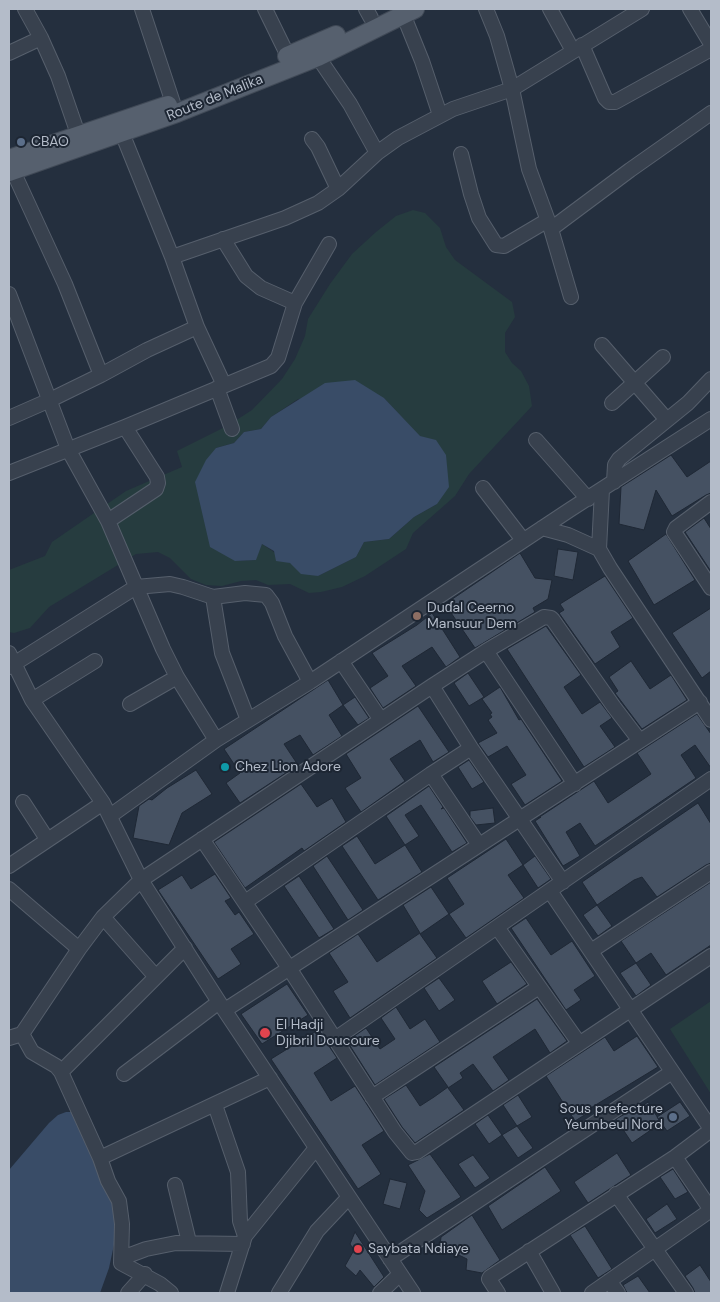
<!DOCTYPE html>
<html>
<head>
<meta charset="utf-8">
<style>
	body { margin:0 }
	#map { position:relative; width:720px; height:1302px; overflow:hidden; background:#242f3e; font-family:"DM Sans",sans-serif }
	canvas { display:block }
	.frame { position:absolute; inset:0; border:10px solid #b4bcc9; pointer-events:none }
</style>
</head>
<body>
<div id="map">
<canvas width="720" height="1302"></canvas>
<div class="frame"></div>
</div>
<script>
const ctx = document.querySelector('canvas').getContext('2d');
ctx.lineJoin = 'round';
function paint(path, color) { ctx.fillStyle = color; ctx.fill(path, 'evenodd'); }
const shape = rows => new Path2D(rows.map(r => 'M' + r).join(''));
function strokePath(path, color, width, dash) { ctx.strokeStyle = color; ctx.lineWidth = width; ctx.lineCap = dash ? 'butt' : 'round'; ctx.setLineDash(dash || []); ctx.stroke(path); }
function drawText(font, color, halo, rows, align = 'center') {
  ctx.font = font + ' "DM Sans",sans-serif'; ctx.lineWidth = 4; ctx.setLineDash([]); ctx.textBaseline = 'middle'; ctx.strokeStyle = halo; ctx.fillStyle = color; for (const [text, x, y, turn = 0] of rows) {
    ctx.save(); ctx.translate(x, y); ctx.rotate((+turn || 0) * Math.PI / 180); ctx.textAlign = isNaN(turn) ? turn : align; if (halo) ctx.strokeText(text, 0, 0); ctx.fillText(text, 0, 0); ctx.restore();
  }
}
paint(shape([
	[413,210,425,213,440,228,446,247,455,260,512,302,515,317,505,333,505,352,512,363,521,371,529,386,532,406,469,474,455,496,413,533,406,549,365,576,342,587,321,592,309,593,290,584,268,585,256,580,241,581,222,586,206,585,191,579,170,558,158,552,136,554,49,607,30,628,14,633,9,632,9,570,45,556,52,542,126,491,182,467,177,451,227,426,252,410,282,379,295,359,305,336,308,319,330,284,352,254,376,232,396,216],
	[384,398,420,437,437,504,414,517,389,539,364,542,356,557,318,576,290,563,262,544,255,560,235,561,216,448,234,443,244,432,261,429,271,417,298,399],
	[711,1001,711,1094,670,1029]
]), '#263c3f');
paint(shape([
	[355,380,384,398,420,436,436,440,446,455,449,487,437,504,414,517,389,539,364,542,356,557,318,576,301,574,290,563,276,561,274,551,262,544,256,560,235,561,210,547,195,482,206,460,216,448,234,443,244,432,261,429,271,417,325,383],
	[66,1112,71,1112,78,1121,116,1208,115,1240,109,1268,100,1293,9,1293,9,1170,49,1123,58,1115]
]), '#394c67');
const building = shape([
	[671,455,687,477,711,461,711,493,706,495,672,516,656,490,644,530,619,524,621,487,671,455],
	[704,518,711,529,711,570,710,570,685,532,704,518],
	[666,534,695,580,654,605,628,561,666,534],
	[558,549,578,552,573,580,554,576,558,549],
	[520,553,535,578,552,580,548,599,533,608,535,612,475,648,445,604,520,553],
	[605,576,633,618,611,632,620,647,595,664,559,613,564,610,560,604,605,576],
	[711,608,711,671,702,678,672,633,711,608],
	[432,613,460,657,446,667,432,647,402,666,416,686,383,708,370,688,388,676,372,653,417,625,432,613],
	[546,626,581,675,564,687,582,714,600,702,612,718,600,726,615,747,584,767,507,649,546,626],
	[631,661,650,689,671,675,687,700,642,729,615,693,618,691,609,677,631,661],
	[468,673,484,697,469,706,454,683,468,673],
	[328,680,343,705,329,715,342,736,313,755,300,735,284,744,298,765,240,803,226,783,240,773,224,749,328,680],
	[500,687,519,720,521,719,562,781,525,805,511,784,526,775,507,746,488,757,478,743,497,733,488,720,492,717,490,714,492,713,482,699,500,687],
	[355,697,369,718,358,725,343,705,355,697],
	[418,706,449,752,433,762,420,740,390,759,405,781,361,812,345,788,361,778,346,754,418,706],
	[697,714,711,734,711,768,695,745,681,755,696,778,595,846,580,823,566,832,580,856,563,866,535,821,541,817,538,818,594,781,608,803,651,774,637,753,697,714],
	[469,760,484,782,472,789,458,767,469,760],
	[196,770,212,794,182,813,169,845,133,838,139,806,149,799,152,800,167,788,196,770],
	[301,784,317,807,332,798,346,822,304,851,302,848,245,888,214,842,301,784],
	[429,786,443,807,441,809,444,808,467,843,452,852,421,805,405,815,419,836,405,845,386,816,429,786],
	[698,803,711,824,711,863,706,865,657,897,642,877,634,880,597,905,582,882,698,803],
	[493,808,495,823,476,825,470,817,470,811,493,808],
	[357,836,375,864,405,845,422,872,378,900,342,846,357,836],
	[506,839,523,865,508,875,524,898,466,938,449,914,464,904,447,878,506,839],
	[327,856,363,910,348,920,313,866,327,856],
	[535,856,551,879,538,888,523,865,535,856],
	[215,874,231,898,225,901,235,915,239,912,254,934,231,949,241,964,218,979,158,890,182,875,191,889,215,874],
	[299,876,334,929,319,938,284,886,299,876],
	[711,882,711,945,666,975,651,953,636,963,621,941,711,882],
	[431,887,449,914,420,934,437,958,350,1018,333,991,348,982,329,953,358,934,377,962,420,933,403,905,431,887],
	[597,905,612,926,598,936,583,915,597,905],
	[526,918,551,955,572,941,595,976,574,990,581,1000,566,1010,511,928,526,918],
	[511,962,527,984,497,1004,482,981,511,962],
	[636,963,651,985,636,996,620,973,636,963],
	[439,978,455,1000,439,1011,424,988,439,978],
	[287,984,308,1015,262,1044,241,1014,287,984],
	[537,999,567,1041,550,1053,535,1029,493,1057,509,1080,493,1091,473,1064,460,1073,463,1078,448,1088,464,1110,415,1143,402,1127,384,1099,406,1085,420,1106,434,1097,448,1087,434,1067,537,999],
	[396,1007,410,1029,425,1019,440,1042,375,1085,347,1041,366,1028,380,1049,395,1039,381,1018,396,1007],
	[318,1030,337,1058,314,1073,331,1101,355,1086,384,1131,362,1145,381,1174,358,1189,271,1059,318,1030],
	[637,1036,658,1067,589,1109,591,1111,575,1121,546,1076,605,1037,614,1051,637,1036],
	[518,1095,532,1117,517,1126,503,1105,518,1095],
	[648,1102,661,1123,632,1143,616,1119,632,1110,634,1112,648,1102],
	[680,1102,690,1116,667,1131,657,1117,680,1102],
	[488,1115,502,1135,489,1144,475,1124,488,1115],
	[517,1126,533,1148,518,1158,502,1135,517,1126],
	[617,1153,631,1175,588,1203,574,1182,617,1153],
	[430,1154,461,1197,427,1218,419,1210,425,1191,408,1165,430,1154],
	[473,1155,490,1178,475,1188,458,1164,473,1155],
	[545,1167,561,1191,502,1230,488,1206,545,1167],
	[673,1169,688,1192,675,1199,660,1177,673,1169],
	[390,1179,407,1183,400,1209,383,1204,390,1179],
	[667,1204,677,1219,655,1233,646,1219,667,1204],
	[472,1215,500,1260,482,1273,466,1270,467,1259,440,1246,441,1237,472,1215],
	[585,1226,612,1269,598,1278,570,1235,585,1226],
	[355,1232,384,1277,374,1287,360,1270,356,1276,345,1266,354,1250,350,1244,355,1232],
	[700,1265,711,1282,711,1293,695,1293,693,1288,685,1276,700,1265],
	[638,1276,650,1293,628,1293,626,1291,623,1285,638,1276]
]);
paint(building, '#455162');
strokePath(building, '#1f2835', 1);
const minor = shape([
	[25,9,41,38,58,76,78,134],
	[142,9,173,103],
	[265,9,288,56],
	[366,9,371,18],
	[486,9,497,36,512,89,529,169,551,229,571,297],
	[550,9,573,51],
	[690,9,711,44],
	[403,14,422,61,440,115],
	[582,45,605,98,609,102,615,102,711,49],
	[9,53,41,38],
	[318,57,350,104,377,153],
	[122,133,172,257,197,327,224,385],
	[312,139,318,147,338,189],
	[461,154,471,194,479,218,496,245,504,246,548,220],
	[13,171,65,284,101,375],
	[551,229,630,170,711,113],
	[223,239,246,276,261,288,295,303],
	[172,257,285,218,318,203,338,189,377,153,398,138,453,109,512,89,642,9],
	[9,294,68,449,108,521,163,649,177,677,216,740],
	[602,345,667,420],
	[217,388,232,429],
	[612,403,663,357],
	[9,418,50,400,101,375,147,350,197,327],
	[536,440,588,499],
	[9,473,125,427,271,366,278,358,295,303,329,244],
	[614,482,615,465,619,459,688,403,711,379],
	[483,488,523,540],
	[602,490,599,549,610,568,711,720],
	[711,502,676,528,674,532,711,588],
	[108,521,156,489,158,483,157,477,125,427],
	[542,528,568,535,599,549],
	[213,597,222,653,248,720],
	[486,651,575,784],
	[9,653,32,700,103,803,141,880,219,1002,413,1293],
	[341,661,381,720],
	[9,667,136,587,170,584,183,587,213,597,245,593,266,595,272,603,285,636,310,682],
	[432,686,471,748,563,882],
	[32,700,95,661],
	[130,704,177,677],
	[431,774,479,845],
	[23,802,47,839],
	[110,816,216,740,310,682,571,509,711,419],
	[202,839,289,968,395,1132,412,1153,417,1152,711,956],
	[9,866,103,803],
	[9,889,79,949],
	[550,891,711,1129],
	[245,902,431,774,471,748],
	[103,917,156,977],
	[497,927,579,1043],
	[591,951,711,872],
	[225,1010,700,702],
	[22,1034,32,1052,56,1066,61,1072,100,1158,108,1181,119,1201,122,1224,121,1263,160,1284,171,1293],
	[9,1038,22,1034,79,949,103,917,141,880,432,686,486,651,544,617,551,618,553,620,614,707,640,741],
	[335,1039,711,779],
	[61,1072,185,948],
	[124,1074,219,1002],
	[372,1097,539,987],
	[215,1105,238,1172,240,1221,245,1236],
	[675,1157,711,1210],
	[100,1158,270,1078],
	[175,1185,189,1242],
	[616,1194,686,1293],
	[529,1251,553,1293],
	[122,1258,146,1249,176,1243,243,1244],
	[390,1259,672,1072],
	[609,1281,618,1293],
	[128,1293,145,1274],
	[227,1293,245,1236,316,1148],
	[279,1293,317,1231,349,1197],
	[380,1293,400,1274],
	[498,1293,489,1279,490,1277,675,1157,711,1130],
	[592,1293,711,1210]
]);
const major = shape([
	[287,56,336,35],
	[9,159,168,105],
	[9,172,177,113,318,57,415,9]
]);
strokePath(minor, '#565f6c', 16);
strokePath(major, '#414a57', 20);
strokePath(minor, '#38414e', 14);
strokePath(major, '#56606e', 18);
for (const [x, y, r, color] of [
	[21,142,5,"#5c6f8a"],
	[417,616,5,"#8d6e63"],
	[225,767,5,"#0f9aa8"],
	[265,1033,6,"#e0444e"],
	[673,1117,5,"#5c6f8a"],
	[358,1249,5,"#e0444e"]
]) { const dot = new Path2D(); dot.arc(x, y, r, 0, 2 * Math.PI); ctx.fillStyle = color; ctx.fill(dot); strokePath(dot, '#1d2633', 2); }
drawText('14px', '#b4bcc9', '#1d2633', [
	["Route de Malika",215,98,-22]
]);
drawText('14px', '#b4bcc9', '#1d2633', [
	["CBAO",31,142],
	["Duɗal Ceerno",427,608],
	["Mansuur Dem",427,624],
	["Chez Lion Adore",235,767],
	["El Hadji",276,1025],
	["Djibril Doucoure",276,1041],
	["Sous prefecture",663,1109,"right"],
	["Yeumbeul Nord",663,1125,"right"],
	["Saybata Ndiaye",368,1249]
], 'left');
</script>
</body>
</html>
